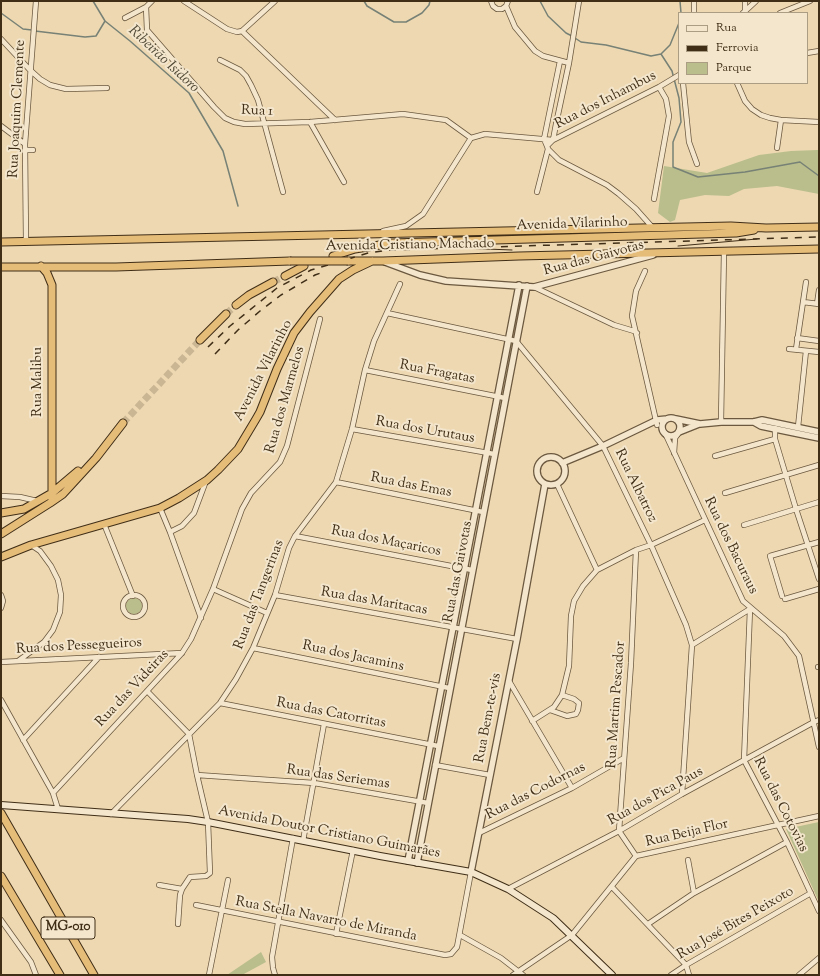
<!DOCTYPE html>
<html>
<head>
<meta charset="utf-8">
<style>
	body { margin:0 }
	#map { position:relative; width:820px; height:976px; overflow:hidden; background:#edd8b2; font-family:"Sorts Mill Goudy",serif }
	canvas { display:block }
	.frame { position:absolute; inset:0; border:2px solid #402e17; pointer-events:none }
	.legend { position:absolute; left:678px; top:12px; width:130px; height:72px; box-sizing:border-box; background:#f3e6cd; border:1px solid #ab9c84; margin:0; padding:5px 7px; list-style:none; font-size:12px; color:#402e17 }
	.legend li { display:flex; align-items:center; gap:8px; height:20px }
	.legend b { width:20px; border:1px solid #ab9c84 }
</style>
</head>
<body>
<div id="map">
<canvas width="820" height="976"></canvas>
<div class="frame"></div>
<ul class="legend">
<li><b style="height:5px;background:#f3e6cd"></b>Rua</li>
<li><b style="height:5px;background:#402e17"></b>Ferrovia</li>
<li><b style="height:11px;background:#b9be8c"></b>Parque</li>
</ul>
</div>
<script>
const ctx = document.querySelector('canvas').getContext('2d');
ctx.lineJoin = 'round';
function paint(path, color) { ctx.fillStyle = color; ctx.fill(path, 'evenodd'); }
const shape = rows => new Path2D(rows.map(r => 'M' + r).join(''));
function strokePath(path, color, width, dash) { ctx.strokeStyle = color; ctx.lineWidth = width; ctx.lineCap = dash ? 'butt' : 'round'; ctx.setLineDash(dash || []); ctx.stroke(path); }
function drawText(font, color, halo, rows, align = 'center') {
  ctx.font = font + ' "Sorts Mill Goudy",serif'; ctx.lineWidth = 4; ctx.setLineDash([]); ctx.textBaseline = 'middle'; ctx.strokeStyle = halo; ctx.fillStyle = color; for (const [text, x, y, turn = 0] of rows) {
    ctx.save(); ctx.translate(x, y); ctx.rotate((+turn || 0) * Math.PI / 180); ctx.textAlign = isNaN(turn) ? turn : align; if (halo) ctx.strokeText(text, 0, 0); ctx.fillText(text, 0, 0); ctx.restore();
  }
}
paint(shape([
	[818,150,819,155,819,194,777,186,744,189,729,196,705,195,680,200,675,220,670,222,658,213,664,166,707,173,759,155,791,151],
	'126 606a8 8 0 1 1 16 0a8 8 0 1 1-16 0Z',
	[819,822,819,902,786,829],
	[261,952,266,962,242,975,227,975]
]), '#b9be8c');
strokePath(shape([
	[93,1,105,21,130,41,189,93,223,151,238,206],
	[364,1,367,6,394,22,406,22,422,13,429,5,430,1],
	[540,1,548,16,566,33,572,36],
	[680,1,681,13],
	[1,13,23,29,32,30],
	[35,31,85,37,96,36,105,21],
	[575,38,581,42,606,45,651,56,661,54,670,45,679,23],
	[661,54,672,71,679,98,681,122,673,142,673,167,698,177,745,172,800,162,819,176]
]), '#778175', 1.5);
strokePath(shape([
	[273,282,285,276],
	[226,314,236,305],
	[123,423,200,340]
]), '#cab693', 7, [7, 3.5]);
const minor = shape([
	[184,1,227,29,237,32,242,31,335,120],
	[491,1,493,6,497,9,502,9,506,6,508,1],
	[694,1,694,13],
	[506,6,515,27,535,51,543,56,569,63],
	[146,7,147,30,214,107,225,118,234,122,245,124,310,122,403,114,446,120,471,138],
	[743,13,756,1],
	[745,13,745,1],
	[780,13,810,1],
	[125,18,146,7,152,1],
	[242,31,275,1],
	[1,39,30,70,40,79,50,85,66,89,107,88],
	[807,53,819,51],
	[220,60,240,70,246,76,251,85,258,100,283,192],
	[683,83,689,142,697,164],
	[737,83,745,101,752,109,761,115,770,118,781,120,819,122],
	[310,122,344,182],
	[1,126,25,144],
	[471,138,485,134,553,140,659,87,679,75],
	[547,146,553,140,556,124,569,63,579,1],
	[777,148,781,120],
	[548,149,559,160,607,185,619,194,636,209,653,228],
	[25,150,33,150],
	[537,192,548,149,547,146,544,139,560,61],
	[654,199,669,116,666,99,659,87],
	[383,231,406,226,423,214,471,138],
	[26,242,25,144,36,1],
	[645,271,636,291,632,316,657,425],
	[534,287,614,325,634,331,637,333],
	[803,302,819,304],
	[817,304,819,290],
	[387,313,516,341,603,446,651,545,686,625,692,645,682,794],
	[797,338,819,341],
	[789,349,819,352],
	[796,349,806,282],
	[365,370,505,398],
	[721,422,724,251],
	[798,427,806,351],
	[775,428,775,439,796,509,819,579],
	[352,429,494,454],
	[665,433,743,601,784,636,799,656,819,747],
	[674,453,675,438,678,434],
	[715,456,775,439],
	[336,482,483,512],
	[557,484,597,570],
	[725,493,819,465],
	[1,496,20,497,37,501],
	[160,508,170,532,201,618],
	[104,524,133,596],
	[744,525,819,502],
	[170,532,182,526,194,513,206,481],
	[295,536,472,570],
	[636,550,631,663,619,831,636,856],
	[213,589,267,613],
	[1,595,3,601,1,608],
	[275,595,517,639],
	'123 606a11 11 0 1 1 22 0a11 11 0 1 1-22 0Z',
	[782,596,770,556,819,542],
	[785,599,819,589],
	[750,609,744,760,787,842,819,911],
	[692,645,750,609],
	[253,648,449,688],
	[18,661,44,642,53,630,60,612,61,595,58,580,51,566,40,551,31,545],
	[1,662,182,653],
	[818,667,819,667],
	[509,681,572,788],
	[147,691,189,734],
	[1,700,53,793,58,809],
	[220,703,438,746],
	[550,710,567,716,576,714,578,710,579,703,574,699,562,695],
	[532,721,554,707,562,695,569,666,571,616,574,601,583,586,597,570,636,550,651,545,705,520],
	[23,740,99,657],
	[435,765,490,775],
	[197,775,314,783,428,803],
	[53,793,182,653,191,639,213,589,242,509,251,493,280,462,287,446,320,319],
	[111,814,220,703,236,679,253,648,275,595,289,548,295,536,336,482,352,429,365,370,374,341,400,284],
	[479,833,572,788,624,758],
	[303,841,324,724],
	[688,860,694,893],
	[159,885,182,889],
	[612,887,686,965,689,975],
	[508,889,619,831,682,794,814,722,819,720],
	[196,905,445,955,451,954,457,947,471,872],
	[1,920,31,962,36,975],
	[178,924,180,895,182,889,190,877,206,876,210,873,208,822,197,775,189,734],
	[648,924,694,893,787,842],
	[336,934,353,850],
	[460,935,501,958,523,975],
	[209,975,228,880],
	[275,975,273,968,272,957,293,838],
	[513,975,572,935,636,856,819,816],
	[671,975,686,965,811,893],
	[799,975,819,958]
]);
const tertiary = shape([
	[385,262,420,275,446,281,534,287,653,255],
	'662 427a9 9 0 1 1 18 0a9 9 0 1 1-18 0Z',
	[676,419,700,424,721,422,754,422,762,420,819,432],
	[754,422,761,426,819,438],
	[679,432,699,424],
	'537 471a14 14 0 1 1 28 0a14 14 0 1 1-28 0Z',
	[562,463,603,446,657,420,667,419],
	[408,861,519,285],
	[417,863,527,286],
	[471,872,517,639,545,484]
]);
const secondary = shape([
	[1,805,188,819,208,822,380,856,471,872,508,889,553,918,612,975]
]);
const trunk = shape([
	[1,242,731,226,766,228,819,227],
	[333,256,355,249,392,243,736,233,754,230],
	[348,261,383,261,519,256,819,249],
	[41,266,47,273,52,285,52,501],
	[1,267,116,267,290,261],
	[285,276,304,266],
	[236,305,249,295,273,282],
	[200,340,226,314],
	[1,513,24,509,52,493,78,471],
	[1,534,50,503,63,494,96,458,123,423],
	[1,557,31,545,160,508,179,498,207,480,218,470,238,449,256,419,260,412,277,369,294,333,310,312,339,279,353,270,372,261],
	[1,813,94,975],
	[1,876,60,975]
]);
strokePath(minor, '#6b583e', 6);
strokePath(tertiary, '#6b583e', 8);
strokePath(secondary, '#402e17', 8);
strokePath(trunk, '#402e17', 9);
strokePath(minor, '#f3e6cd', 4.5);
strokePath(tertiary, '#f3e6cd', 5.5);
strokePath(secondary, '#f3e6cd', 6);
strokePath(trunk, '#e6bc79', 7);
strokePath(shape([
	[678,246,757,239],
	[460,248,512,250]
]), '#402e17', 1);
strokePath(shape([
	[208,347,230,326,277,288,311,270,368,253,390,250,819,237],
	[215,354,238,330,260,311,281,295,315,275,326,271]
]), '#402e17', 1.5, [7, 7]);
const trunkBridge = shape([
	[290,261,348,261]
]);
strokePath(trunkBridge, '#402e17', 9, []);
strokePath(trunkBridge, '#e6bc79', 7);
for (const [x, y, w] of [
	[68,928,54]
]) { const box = new Path2D(); box.roundRect(x - w / 2, y - 11, w, 22, 3); ctx.fillStyle = '#f3e6cd'; ctx.fill(box); strokePath(box, '#402e17', 1); }
drawText('bold 13px', '#402e17', null, [
	["MG-010",68,928]
]);
drawText('14px', '#402e17', '#f3e6cd', [
	["Rua dos Inhambus",606,101,-27],
	["Rua Joaquim Clemente",18,109,-87],
	["Rua 1",257,112,2],
	["Avenida Vilarinho",572,225,-2],
	["Avenida Cristiano Machado",410,246,-1],
	["Rua das Gaivotas",594,259,-15],
	["Avenida Vilarinho",264,371,-63],
	["Rua Fragatas",437,373,11],
	["Rua Malibu",39,382,-90],
	["Rua dos Marmelos",286,400,-74],
	["Rua dos Urutaus",425,431,10],
	["Rua das Emas",411,486,11],
	["Rua Albatroz",635,486,64],
	["Rua dos Maçaricos",386,542,11],
	["Rua dos Bacuraus",730,546,64],
	["Rua das Gaivotas",459,572,-79],
	["Rua das Tangerinas",260,595,-69],
	["Rua das Maritacas",374,602,10],
	["Rua dos Pessegueiros",79,647,-3],
	["Rua dos Jacamins",353,657,12],
	["Rua das Videiras",133,689,-47],
	["Rua Martim Pescador",617,705,-86],
	["Rua das Catorritas",331,714,11],
	["Rua Bem-te-vis",489,718,-79],
	["Rua das Seriemas",338,778,8],
	["Rua das Codornas",536,792,-27],
	["Rua dos Pica Paus",656,797,-29],
	["Rua das Cotovias",780,805,63],
	["Avenida Doutor Cristiano Guimarães",329,833,11],
	["Rua Beija Flor",687,834,-13],
	["Rua Stella Navarro de Miranda",326,920,11],
	["Rua José Bites Peixoto",736,924,-30]
]);
drawText('italic 15px', '#524a36', '#f3e6cd', [
	["Ribeirão Isidoro",163,60,43]
]);
</script>
</body>
</html>
